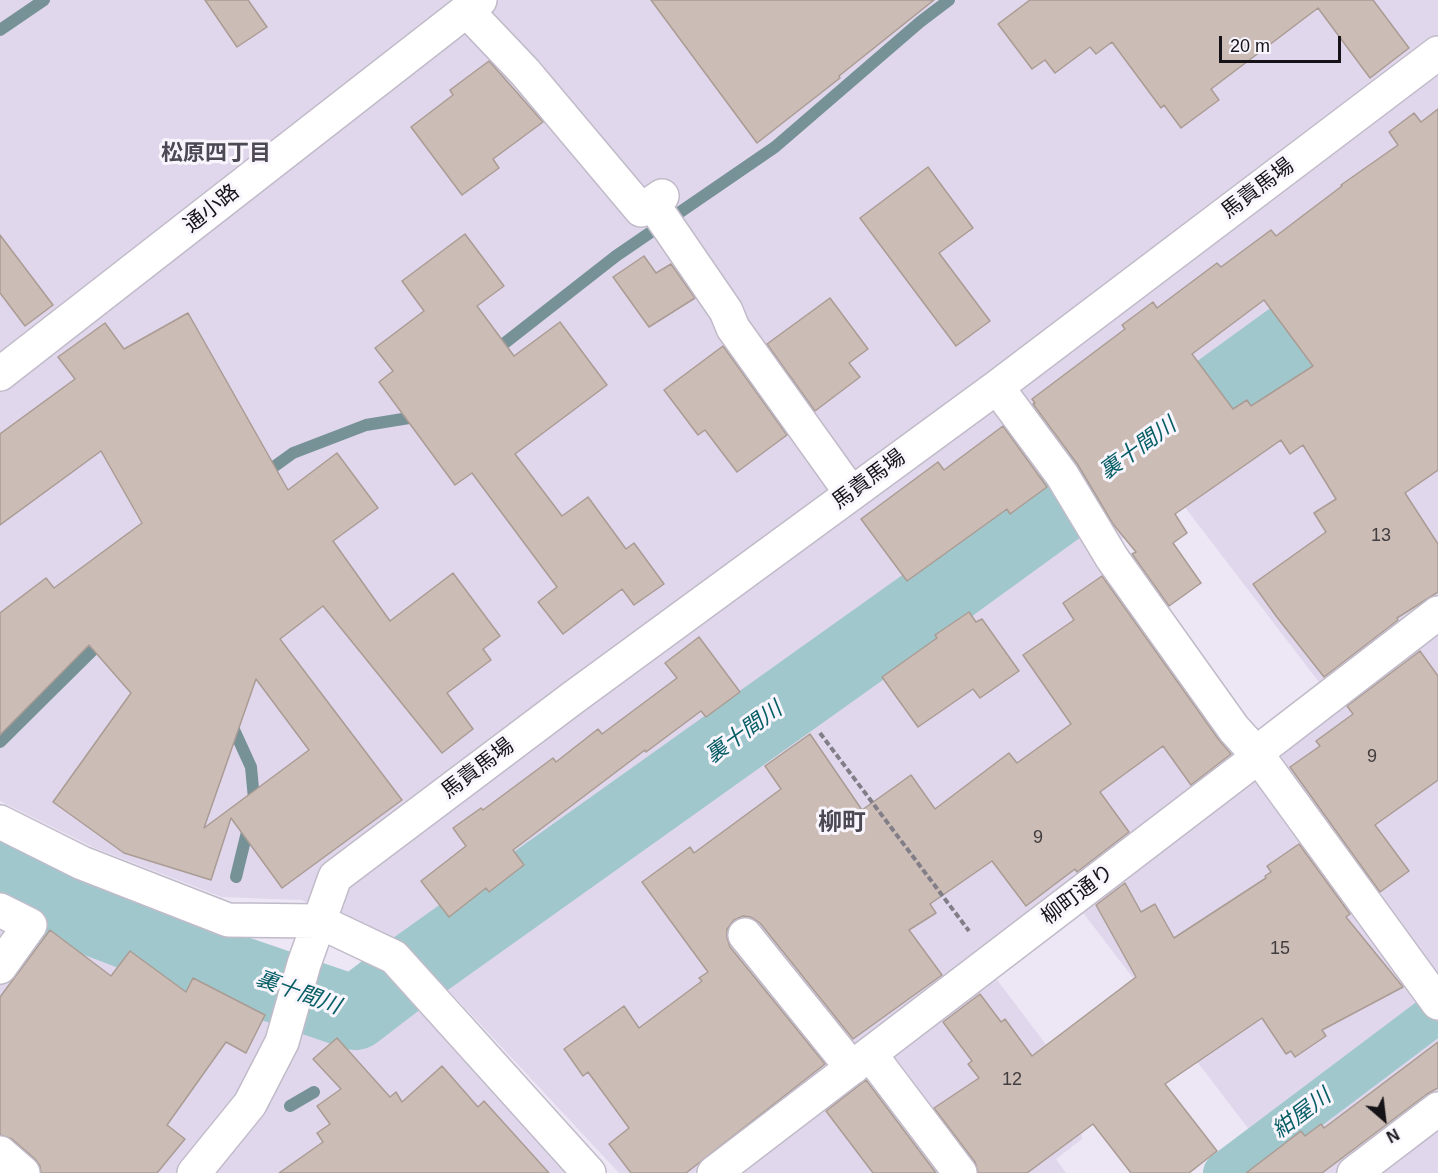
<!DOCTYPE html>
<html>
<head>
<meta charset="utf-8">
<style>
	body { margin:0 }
	#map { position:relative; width:1438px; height:1173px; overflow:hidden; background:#ece6f5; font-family:Arial,sans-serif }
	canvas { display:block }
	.north { position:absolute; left:1354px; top:1089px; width:60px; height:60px; -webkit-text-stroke:4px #f8f5fd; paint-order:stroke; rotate:152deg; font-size:16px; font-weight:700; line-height:24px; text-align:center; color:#151318 }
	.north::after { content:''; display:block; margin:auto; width:21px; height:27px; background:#151318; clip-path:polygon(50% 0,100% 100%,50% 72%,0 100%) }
	.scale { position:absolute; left:1219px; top:36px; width:122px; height:27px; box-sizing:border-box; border:3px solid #151318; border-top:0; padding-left:8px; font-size:18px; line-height:21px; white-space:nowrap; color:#151318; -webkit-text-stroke:4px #f8f5fd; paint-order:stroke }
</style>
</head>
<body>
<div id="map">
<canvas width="1438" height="1173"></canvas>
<div class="north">N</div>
<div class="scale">20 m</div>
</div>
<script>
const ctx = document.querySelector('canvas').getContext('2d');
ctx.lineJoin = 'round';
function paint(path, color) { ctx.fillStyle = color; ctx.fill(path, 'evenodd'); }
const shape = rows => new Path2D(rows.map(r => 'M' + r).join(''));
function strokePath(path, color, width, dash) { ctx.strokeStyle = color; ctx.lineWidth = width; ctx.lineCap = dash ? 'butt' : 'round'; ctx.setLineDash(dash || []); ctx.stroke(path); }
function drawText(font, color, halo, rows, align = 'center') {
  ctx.font = font + ' Arial,"Noto Sans JP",sans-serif'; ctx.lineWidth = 6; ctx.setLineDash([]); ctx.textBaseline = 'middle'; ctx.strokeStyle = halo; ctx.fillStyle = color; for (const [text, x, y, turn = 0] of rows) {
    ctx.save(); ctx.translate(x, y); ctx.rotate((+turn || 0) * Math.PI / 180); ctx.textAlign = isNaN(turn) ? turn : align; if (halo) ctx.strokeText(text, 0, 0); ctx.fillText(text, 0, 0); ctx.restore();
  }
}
paint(shape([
	[0,0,460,0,0,361],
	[499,0,1438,0,1438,208,1101,458,679,761,415,947,301,900,222,897,95,848,0,801,0,389],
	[1438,247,1438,598,1322,686,1177,497,1115,544,1090,503,1304,349],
	[1074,514,1242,757,694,1173,619,1173,441,982,608,861,921,624],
	[1438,635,1438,984,1279,769,1282,755],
	[1258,773,1423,1008,1254,1136,1081,910],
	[0,889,79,930,358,1034,407,994,572,1173,37,1173,0,1138],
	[994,976,1079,1088,1082,1139,1056,1159,1066,1173,736,1173],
	[1436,1027,1438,1030,1438,1102,1345,1173,1237,1173],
	[1438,1121,1438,1173,1371,1173]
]), '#e0d7ec');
strokePath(shape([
	[0,30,44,0],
	[492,353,616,256,775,147,920,22,949,0],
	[261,476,293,453,366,425,409,418,420,409],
	[230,721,251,767,254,799,253,807],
	[0,742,105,638],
	[236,877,249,824],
	[355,1038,355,1013],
	[290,1106,314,1092]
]), '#769296', 12);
strokePath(shape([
	[1224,1173,1438,1012]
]), '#a0c8cc', 42);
strokePath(shape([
	[0,877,67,909,215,965,355,1013,398,980,927,603,1350,296,1438,226]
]), '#a0c8cc', 74);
const building = shape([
	[205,0,248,0,267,27,237,47,205,0],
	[651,0,934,0,839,76,840,78,757,143,651,0],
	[1030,0,1373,0,1409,48,1370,78,1318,8,1211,89,1219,100,1181,128,1164,105,1161,108,1112,42,1096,54,1090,47,1055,73,1045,60,1032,69,998,24,1030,0],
	[489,61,543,122,493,159,499,168,462,195,411,127,453,95,450,90,489,61],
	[1438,109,1438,470,1405,493,1438,544,1438,592,1397,618,1398,620,1324,677,1276,616,1253,584,1326,532,1314,513,1336,499,1303,445,1290,454,1281,440,1175,514,1187,533,1173,543,1201,583,1169,606,1132,554,1136,552,1113,524,1078,465,1033,404,1035,403,1032,399,1125,329,1122,325,1153,302,1157,308,1217,263,1221,267,1271,230,1276,236,1342,186,1341,185,1398,145,1389,132,1414,113,1421,122,1438,109],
	[1264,300,1313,366,1251,406,1247,400,1233,409,1192,354,1264,300],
	[928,167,973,228,939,253,990,321,956,346,860,218,928,167],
	[465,234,504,286,477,306,514,356,560,322,607,385,515,454,562,516,588,497,626,549,634,543,664,584,634,605,622,589,563,634,538,602,557,587,472,473,455,485,379,382,393,371,375,348,424,311,402,281,465,234],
	[0,235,53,305,25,326,0,293,0,235],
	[644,256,656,273,671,264,695,298,649,327,613,277,644,256],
	[830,298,868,349,849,363,860,377,815,411,767,344,830,298],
	[188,313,288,490,337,453,378,508,333,541,390,621,453,573,500,636,483,649,491,660,447,693,473,729,442,753,323,606,280,639,402,800,282,888,231,818,211,880,124,853,53,802,131,693,89,645,0,735,0,613,46,578,54,588,142,523,101,451,0,525,0,434,75,379,58,357,105,323,124,349,188,313],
	[256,679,309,750,204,828,256,679],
	[723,346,787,435,737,472,705,430,698,435,664,390,723,346],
	[1003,426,1047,487,1010,514,1007,509,907,581,861,519,938,462,944,470,1003,426],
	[1102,576,1219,740,1231,754,1191,785,1163,746,1100,792,1129,832,1077,872,1075,869,1026,906,992,861,930,904,936,913,909,930,942,975,853,1039,760,923,751,917,743,916,734,920,727,929,727,938,730,947,825,1064,686,1173,631,1173,609,1144,629,1128,588,1072,583,1076,564,1049,624,1006,639,1028,702,981,699,978,708,972,642,882,690,847,694,853,781,789,765,766,810,734,862,810,911,775,935,809,1009,753,1017,763,1071,724,1023,655,1074,620,1063,603,1102,576],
	[969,612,976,622,982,619,1019,671,980,698,973,689,918,727,882,677,937,638,935,635,969,612],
	[699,637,740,692,706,717,701,711,646,752,645,750,513,850,524,865,489,892,486,888,449,917,421,881,466,846,453,828,481,808,483,810,553,758,556,762,598,729,602,734,677,678,665,663,699,637],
	[1420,651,1438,676,1438,780,1375,825,1409,871,1380,892,1290,767,1320,746,1316,741,1353,714,1347,706,1420,651],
	[1299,844,1350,914,1346,917,1403,987,1322,1030,1326,1036,1295,1057,1291,1051,1286,1054,1262,1018,1165,1084,1217,1151,1189,1173,1131,1173,1093,1124,1027,1173,978,1173,975,1162,934,1108,979,1078,968,1064,972,1061,943,1022,980,994,1001,1022,1005,1019,1032,1056,1136,977,1096,905,1125,883,1141,912,1155,904,1174,938,1266,878,1265,876,1271,872,1267,866,1299,844],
	[50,930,111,976,130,951,186,992,193,978,265,1015,246,1053,226,1042,167,1125,185,1139,157,1173,41,1173,40,1166,35,1159,12,1139,0,1135,0,997,50,930],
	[337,1038,390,1097,396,1092,402,1102,442,1066,478,1107,484,1101,549,1173,279,1173,323,1142,317,1133,330,1124,317,1106,341,1089,313,1059,337,1038],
	[1438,1042,1438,1088,1427,1094,1322,1173,1246,1173,1301,1131,1305,1136,1321,1124,1324,1128,1438,1042],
	[866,1080,936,1173,873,1173,826,1111,866,1080]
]);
paint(building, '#cbbcb5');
strokePath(building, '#aa9c94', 1.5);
const minor = shape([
	[467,11,525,72,641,210,662,196],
	[652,203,726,311,733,328,851,493],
	[0,374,480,0],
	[997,387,1062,475,1112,558,1234,729,1256,753,1438,1003],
	[0,822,82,863,228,920,318,921,394,957,589,1173],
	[0,910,30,925,0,967],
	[745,935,852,1068],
	[870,1054,960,1173],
	[0,1153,23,1173],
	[194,1173,250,1104,282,1042,304,964,335,877,574,697,997,387,1438,53],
	[714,1173,1249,764,1256,753,1438,613],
	[1354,1173,1438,1109]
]);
strokePath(minor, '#c1bbc9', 36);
strokePath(shape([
	[820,733,969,931]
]), '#827e88', 4, [6, 3]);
strokePath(minor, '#fff', 33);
drawText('18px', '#423d3f', null, [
	["13",1381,536],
	["9",1372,757],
	["9",1038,838],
	["15",1280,949],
	["12",1012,1080]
]);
drawText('21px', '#151318', '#f8f5fd', [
	["馬責馬場",1258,189,-37],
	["通小路",212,209,-38],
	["馬責馬場",869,480,-36],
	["馬責馬場",478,769,-37],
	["柳町通り",1078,895,-37]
]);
drawText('bold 22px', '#4d4954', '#f8f5fd', [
	["松原四丁目",216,154]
]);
drawText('italic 22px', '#075e65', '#f8f5fd', [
	["裏十間川",1138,449,-36],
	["裏十間川",744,733,-36],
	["裏十間川",298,993,20],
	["紺屋川",1302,1114,-37]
]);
drawText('bold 24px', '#4d4954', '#f8f5fd', [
	["柳町",842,823]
]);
</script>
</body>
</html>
